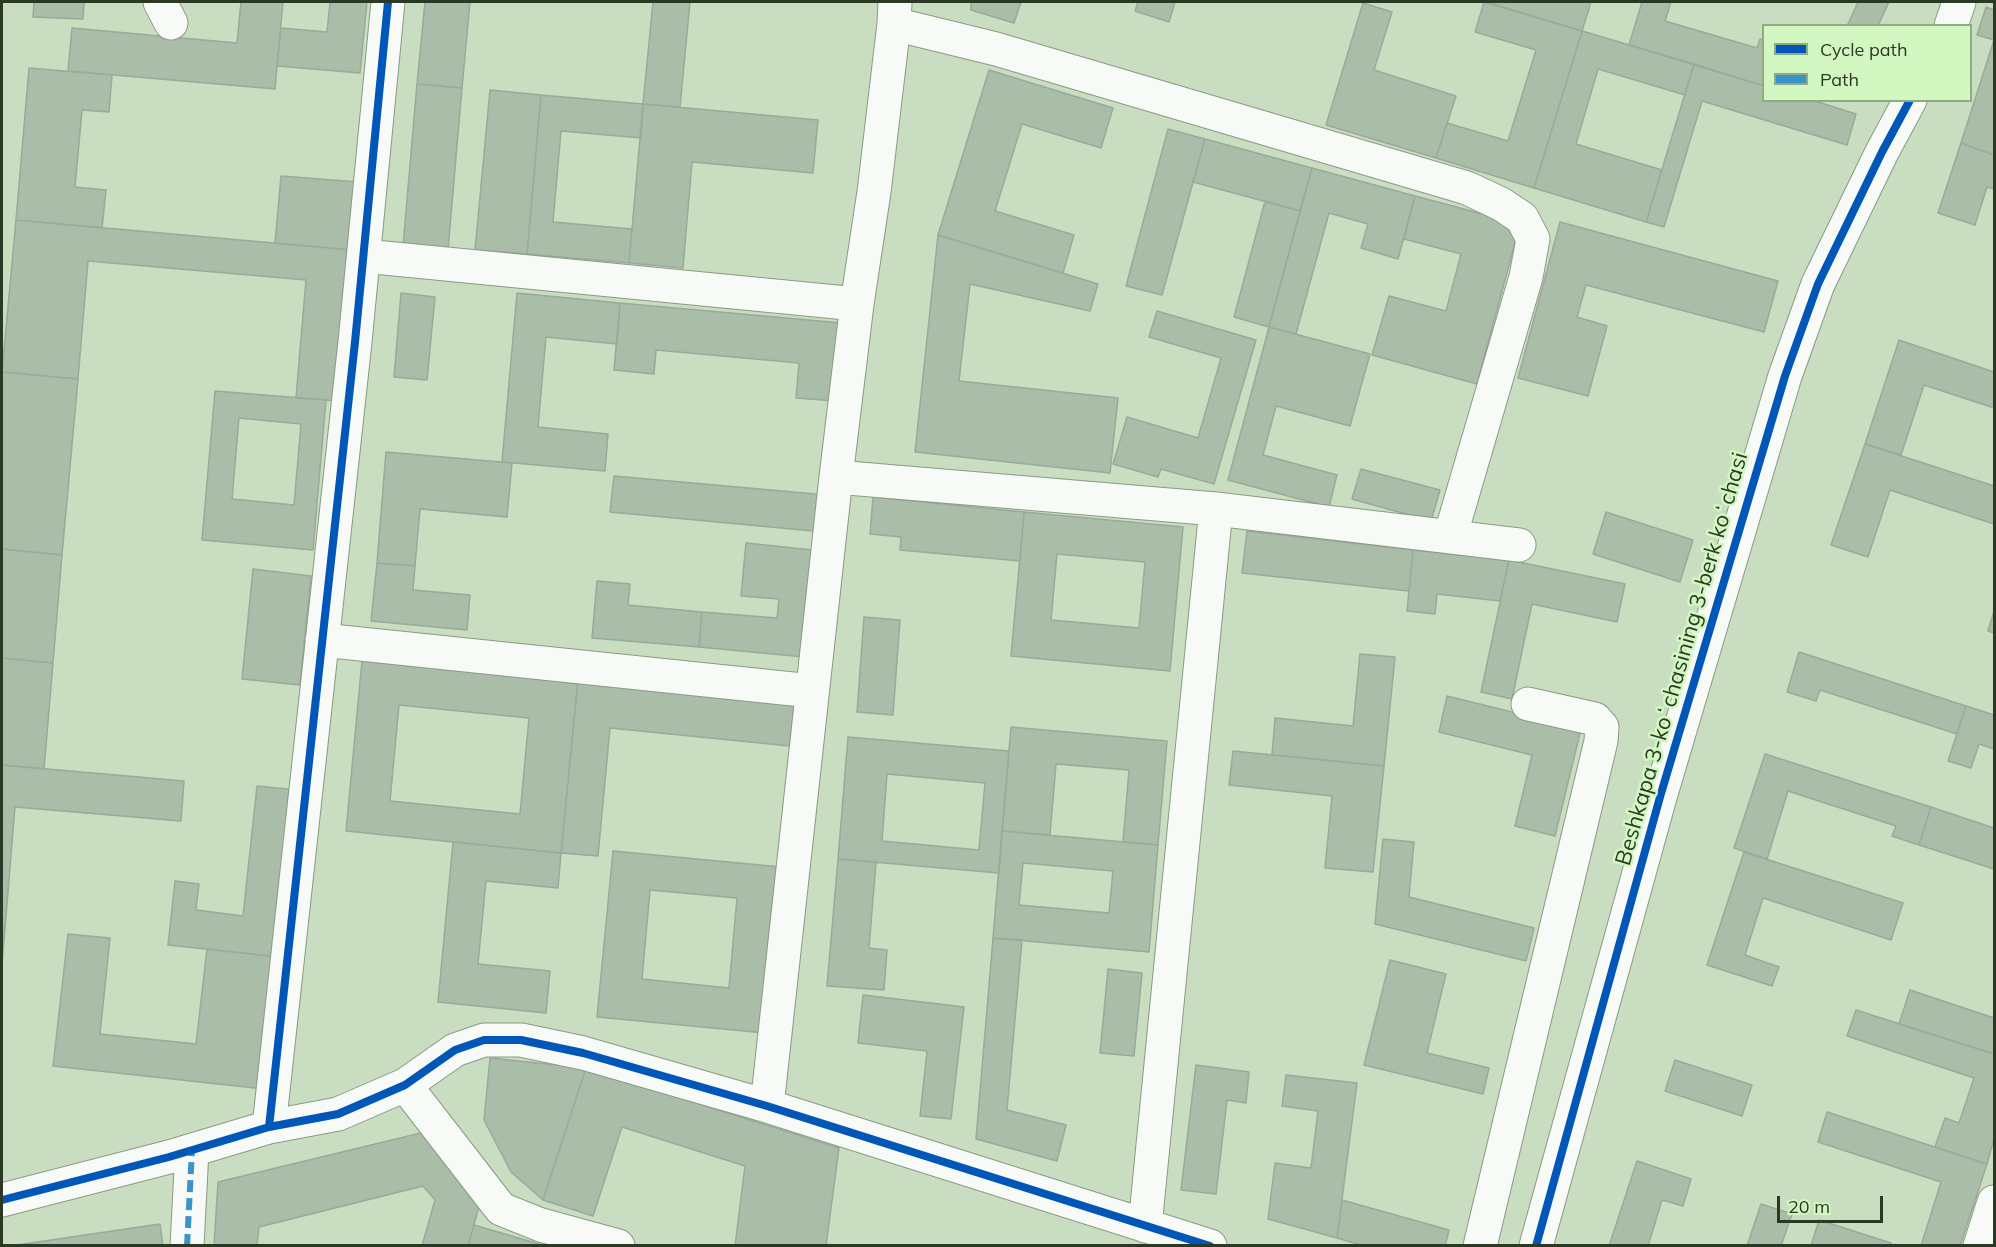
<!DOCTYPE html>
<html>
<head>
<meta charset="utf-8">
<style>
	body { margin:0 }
	#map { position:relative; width:1996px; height:1247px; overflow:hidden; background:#c9ddc1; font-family:Mulish,sans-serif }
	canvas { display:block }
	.frame { position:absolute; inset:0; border:3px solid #2b3924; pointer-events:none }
	.legend { position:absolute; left:1762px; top:24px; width:210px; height:78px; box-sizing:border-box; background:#d2f7c1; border:2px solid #8fab82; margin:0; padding:8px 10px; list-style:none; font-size:18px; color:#2b3924 }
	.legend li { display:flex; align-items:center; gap:12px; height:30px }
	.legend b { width:30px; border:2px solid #8fab82 }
	.scale { position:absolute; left:1777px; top:1196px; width:106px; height:27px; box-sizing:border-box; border:3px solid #2b3924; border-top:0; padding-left:8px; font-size:18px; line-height:21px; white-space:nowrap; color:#2b3924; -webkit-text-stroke:4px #d2f7c1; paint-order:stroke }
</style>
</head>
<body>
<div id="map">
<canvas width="1996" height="1247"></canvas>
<div class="frame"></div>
<ul class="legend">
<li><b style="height:8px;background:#0057b8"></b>Cycle path</li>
<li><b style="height:8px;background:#3b93cb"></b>Path</li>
</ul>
<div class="scale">20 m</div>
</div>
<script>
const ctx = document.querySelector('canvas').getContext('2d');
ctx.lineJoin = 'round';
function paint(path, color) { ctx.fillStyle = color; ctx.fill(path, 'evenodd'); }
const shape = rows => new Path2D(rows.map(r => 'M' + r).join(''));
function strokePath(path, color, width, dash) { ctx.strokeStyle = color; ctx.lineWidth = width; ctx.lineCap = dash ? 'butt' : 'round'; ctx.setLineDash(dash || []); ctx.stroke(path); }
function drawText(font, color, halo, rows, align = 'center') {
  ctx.font = font + ' Mulish,sans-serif'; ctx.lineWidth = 5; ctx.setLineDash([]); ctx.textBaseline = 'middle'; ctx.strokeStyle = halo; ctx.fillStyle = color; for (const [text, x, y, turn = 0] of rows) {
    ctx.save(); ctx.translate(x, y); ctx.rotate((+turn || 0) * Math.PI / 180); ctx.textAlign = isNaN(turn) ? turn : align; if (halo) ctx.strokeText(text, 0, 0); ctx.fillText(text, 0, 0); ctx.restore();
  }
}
const building = shape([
	[34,2,84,2,83,19,33,17,34,2],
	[241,2,283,2,275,89,68,71,72,28,237,43,241,2],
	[330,2,367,2,360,73,277,66,281,28,327,32,330,2],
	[425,2,470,2,462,88,417,84,425,2],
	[653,2,690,2,680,107,643,104,653,2],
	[971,2,1021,2,1014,23,971,10,971,2],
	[1138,2,1175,2,1169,22,1135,11,1138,2],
	[1484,2,1582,31,1534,188,1436,158,1447,123,1508,141,1536,50,1475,32,1484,2],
	[1486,2,1591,2,1582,31,1486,2],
	[1642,2,1671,2,1665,21,1757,48,1760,39,1764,41,1764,86,1629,45,1642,2],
	[1858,2,1889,2,1878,26,1847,26,1858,2],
	[1363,3,1392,12,1374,70,1456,96,1436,158,1326,125,1363,3],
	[1986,7,1994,10,1994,40,1977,35,1986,7],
	[1582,31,1694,64,1685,95,1598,69,1576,144,1662,170,1646,222,1534,188,1582,31],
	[1994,40,1994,155,1961,143,1994,40],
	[1694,64,1764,86,1764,100,1812,100,1856,114,1847,145,1702,101,1664,227,1646,222,1694,64],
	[29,68,112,75,109,112,82,110,75,187,106,190,102,228,16,220,29,68],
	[989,70,1113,108,1101,148,1022,124,995,211,1074,235,1063,273,938,235,989,70],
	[417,84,462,88,448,250,403,246,417,84],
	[490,90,541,95,527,254,475,250,490,90],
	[541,95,643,104,641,138,561,131,553,222,632,229,629,263,527,254,541,95],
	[643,104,818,120,813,173,692,162,683,268,629,263,643,104],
	[1168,129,1205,139,1162,295,1126,286,1168,129],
	[1205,139,1312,168,1300,211,1193,182,1205,139],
	[1961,143,1994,155,1994,189,1987,187,1975,225,1938,213,1961,143],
	[1312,168,1415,196,1398,259,1361,248,1368,224,1329,213,1296,334,1269,327,1312,168],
	[281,176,358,182,352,250,275,243,281,176],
	[1415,196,1520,224,1477,384,1372,355,1389,296,1446,311,1461,254,1404,239,1415,196],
	[1265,201,1300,211,1269,327,1234,317,1265,201],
	[16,220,352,250,339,401,296,398,306,280,88,261,78,379,2,372,16,220],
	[1560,222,1778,281,1764,332,1586,285,1577,317,1607,326,1588,396,1518,378,1560,222],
	[938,235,1098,284,1090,311,970,284,959,381,1118,398,1110,473,915,452,938,235],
	[401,293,435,297,427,380,394,377,401,293],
	[517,293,620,303,617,344,546,337,538,427,608,434,605,471,502,462,517,293],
	[620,303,842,323,835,401,796,398,799,363,656,350,654,374,614,370,620,303],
	[1157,311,1256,340,1214,484,1161,469,1158,477,1113,464,1127,417,1198,438,1221,358,1149,337,1157,311],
	[1269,327,1370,354,1350,426,1276,406,1263,455,1337,475,1329,507,1228,480,1269,327],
	[1899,340,1994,372,1994,408,1924,385,1901,455,1865,444,1899,340],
	[2,372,78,379,62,555,2,549,2,372],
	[215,391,326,400,313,550,202,540,215,391],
	[239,418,301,424,294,505,232,499,239,418],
	[1865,444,1994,486,1994,524,1890,490,1868,557,1831,545,1865,444],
	[386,452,512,463,507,517,420,509,415,566,377,563,386,452],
	[1361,469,1440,490,1431,521,1352,499,1361,469],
	[614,476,827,495,824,532,610,512,614,476],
	[873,497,1024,512,1020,561,900,550,901,537,870,534,873,497],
	[1024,512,1183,527,1170,671,1011,656,1024,512],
	[1057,554,1145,562,1139,628,1051,620,1057,554],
	[1606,512,1693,540,1680,582,1593,554,1606,512],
	[1247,531,1413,550,1409,591,1242,573,1247,531],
	[746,543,813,550,804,657,699,647,702,612,777,618,779,599,741,596,746,543],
	[2,549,62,555,53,663,2,658,2,549],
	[1413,550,1509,560,1500,601,1437,594,1435,614,1407,611,1413,550],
	[1509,560,1625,584,1617,622,1532,604,1512,699,1481,692,1509,560],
	[377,563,415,566,413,590,470,595,467,630,371,621,377,563],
	[253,569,311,576,300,685,242,679,253,569],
	[597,581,630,584,628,605,702,612,699,647,592,638,597,581],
	[1994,611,1994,633,1988,631,1994,611],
	[864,617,900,620,893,715,857,712,864,617],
	[1799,652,1966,706,1957,734,1820,690,1816,701,1787,692,1799,652],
	[1360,654,1395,657,1384,766,1272,755,1275,718,1353,726,1360,654],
	[2,658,53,663,44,769,2,765,2,658],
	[362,661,578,681,561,853,346,831,362,661],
	[399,705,529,718,520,814,390,801,399,705],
	[578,681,794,703,790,746,610,728,598,856,561,853,578,681],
	[1447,696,1581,729,1555,836,1515,826,1532,755,1439,732,1447,696],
	[1966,706,1994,715,1994,749,1979,744,1971,768,1948,761,1966,706],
	[1011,727,1167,741,1158,845,1123,842,1129,770,1056,764,1050,835,1002,831,1011,727],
	[848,737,1009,751,999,873,838,859,848,737],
	[887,774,985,783,979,850,882,841,887,774],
	[1233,751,1384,766,1373,872,1325,868,1332,796,1229,785,1233,751],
	[1765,754,1931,807,1919,845,1892,836,1896,826,1788,791,1767,859,1734,848,1765,754],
	[2,765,184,781,181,821,15,807,5,928,2,928,2,765],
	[257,786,297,790,279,957,168,945,175,881,199,884,196,910,243,916,257,786],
	[1931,807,1994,828,1994,869,1919,845,1931,807],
	[1002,831,1158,845,1149,952,993,938,1002,831],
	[1023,863,1113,871,1109,913,1019,905,1023,863],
	[1383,839,1414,842,1409,897,1534,928,1526,961,1375,924,1383,839],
	[453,842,561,853,558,888,486,881,478,964,550,971,546,1013,438,1002,453,842],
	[613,851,781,867,765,1033,597,1017,613,851],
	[650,890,737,898,729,988,642,979,650,890],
	[1744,852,1903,903,1891,940,1763,898,1745,955,1779,967,1772,986,1707,965,1744,852],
	[838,859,876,862,869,948,887,950,884,990,827,986,838,859],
	[2,928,5,928,2,964,2,928],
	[68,934,110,938,100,1034,196,1044,207,949,279,957,264,1089,53,1066,68,934],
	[993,938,1022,940,1007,1110,1066,1125,1057,1161,976,1139,993,938],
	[1390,960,1446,974,1427,1053,1489,1068,1483,1094,1364,1065,1390,960],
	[1108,969,1142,973,1134,1056,1100,1053,1108,969],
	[1910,990,1994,1018,1994,1054,1899,1024,1910,990],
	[863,995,964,1007,951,1119,920,1116,927,1051,858,1043,863,995],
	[1856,1010,1994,1054,1994,1139,1987,1164,1935,1147,1945,1118,1959,1123,1974,1078,1847,1036,1856,1010],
	[490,1058,586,1068,543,1200,511,1172,484,1120,490,1058],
	[1675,1060,1752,1085,1742,1116,1665,1091,1675,1060],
	[1196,1065,1249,1072,1246,1103,1227,1100,1216,1194,1181,1190,1196,1065],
	[586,1068,839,1148,826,1246,735,1246,745,1166,622,1127,593,1216,543,1200,586,1068],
	[1286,1075,1357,1083,1337,1238,1268,1219,1275,1163,1311,1168,1318,1111,1282,1106,1286,1075],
	[1827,1112,1987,1164,1960,1246,1921,1246,1941,1182,1818,1142,1827,1112],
	[429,1131,482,1196,468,1246,422,1246,435,1200,423,1186,259,1227,257,1246,214,1246,218,1182,429,1131],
	[1637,1161,1691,1179,1683,1206,1662,1200,1648,1246,1609,1246,1637,1161],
	[1342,1200,1449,1230,1445,1246,1364,1246,1337,1238,1342,1200],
	[1761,1204,1792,1214,1781,1246,1747,1246,1761,1204],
	[1819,1220,1891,1243,1890,1246,1811,1246,1819,1220],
	[160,1224,163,1246,10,1246,160,1224],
	[474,1225,546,1246,468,1246,474,1225]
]);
paint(building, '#a9bda9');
strokePath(building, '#97ab98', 1.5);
const minor = shape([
	[160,2,171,23],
	[894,24,996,49,1467,188,1501,204,1522,218,1533,239,1526,277,1450,537],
	[1951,26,1959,2],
	[364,256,857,304],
	[836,477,1216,509,1519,545],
	[322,640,812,691],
	[405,1085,501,1209,541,1225,618,1246],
	[767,1106,836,477,857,304,874,192,894,24,895,2],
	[269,1127,355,342,388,2],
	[2,1200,169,1157,269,1127,338,1114,405,1085,455,1050,484,1040,521,1040,583,1053,767,1106,1210,1246],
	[1145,1226,1216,509],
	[187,1246,192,1150],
	[1480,1246,1601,741,1602,727,1595,719,1528,704],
	[1536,1246,1660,797,1785,376,1818,284,1882,152,1910,100],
	[1980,1246,1994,1202]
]);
strokePath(minor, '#8b9a84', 35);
strokePath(minor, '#f7faf6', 33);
strokePath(shape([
	[187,1246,192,1150]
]), '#3b93cb', 6, [12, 6]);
strokePath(shape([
	[269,1127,355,342,388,2],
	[2,1200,169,1157,269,1127,338,1114,405,1085,455,1050,484,1040,521,1040,583,1053,767,1106,1210,1246],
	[1536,1246,1660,797,1785,376,1818,284,1882,152,1910,100]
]), '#0057b8', 8);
drawText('22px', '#2b3924', '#d2f7c1', [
	["Beshkapa 3-koʻchasining 3-berk koʻchasi",1682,659,-74]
]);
</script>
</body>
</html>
